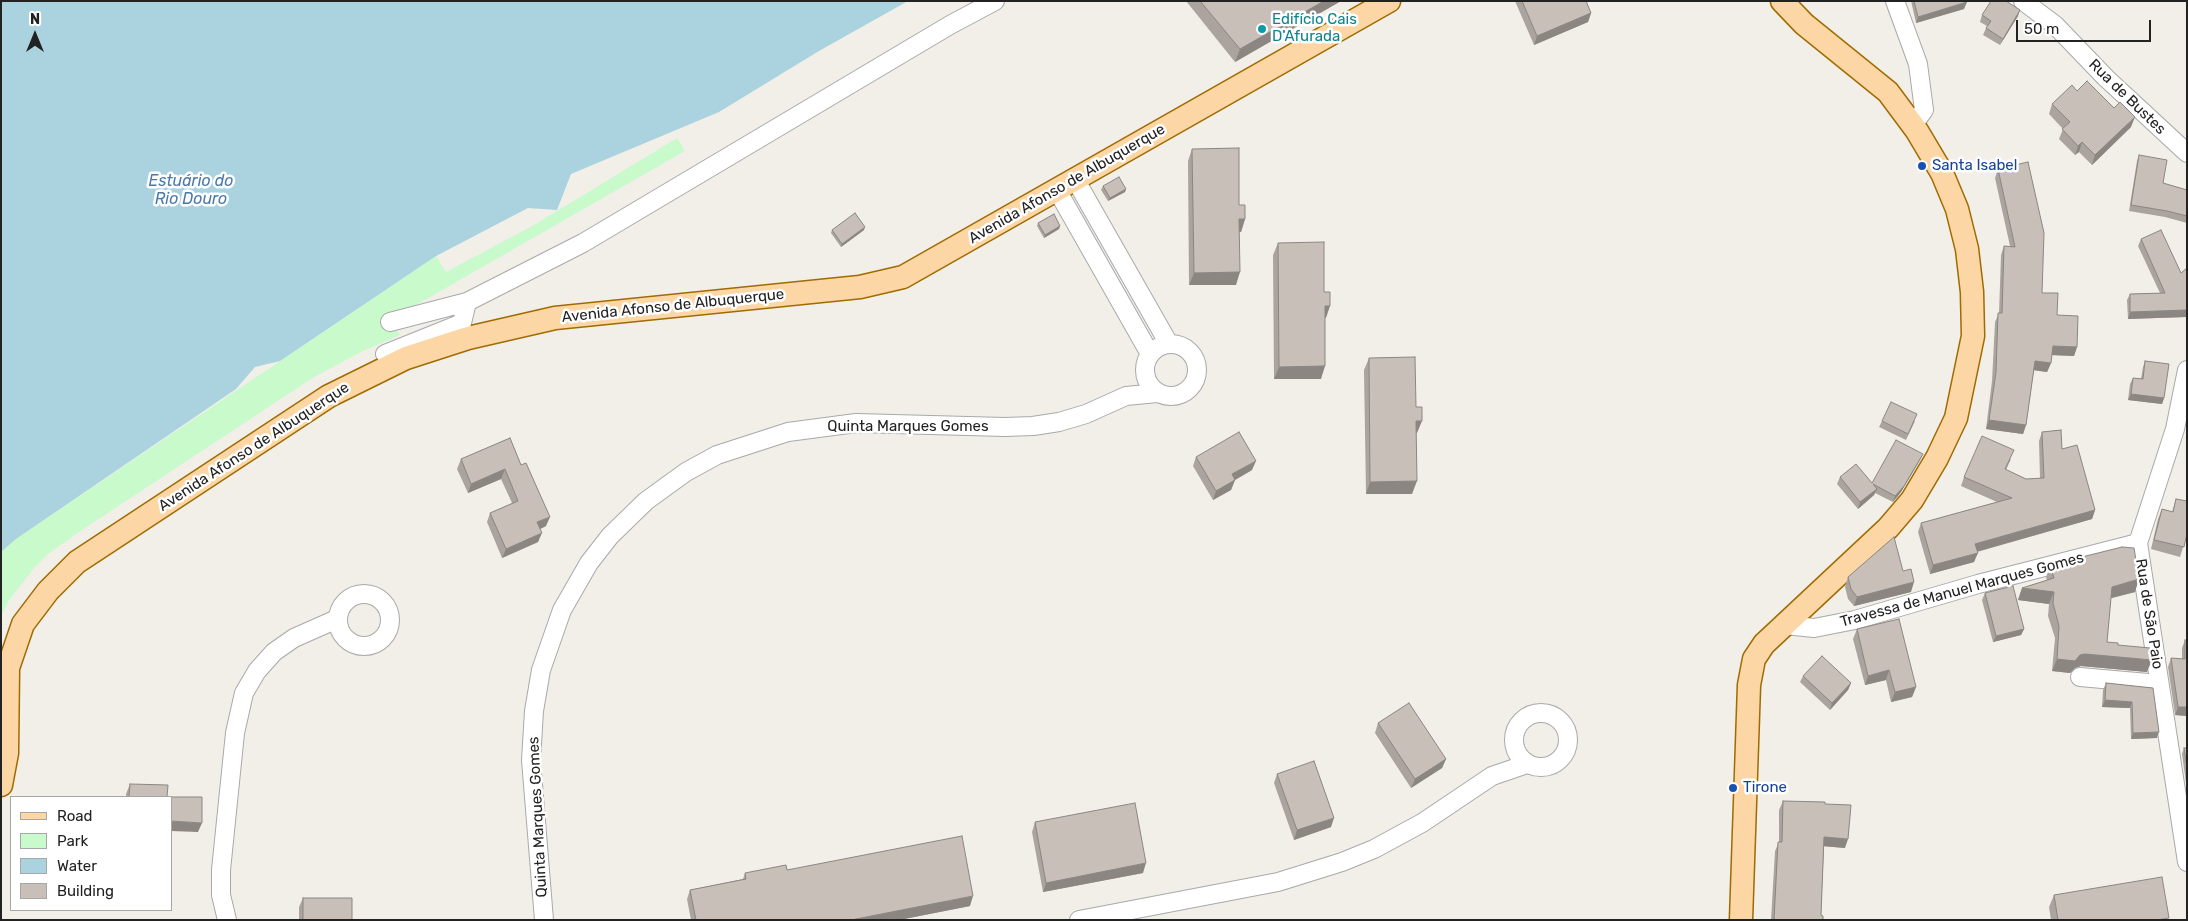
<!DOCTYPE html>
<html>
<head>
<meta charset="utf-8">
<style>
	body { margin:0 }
	#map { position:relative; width:2188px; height:921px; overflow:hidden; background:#f2efe9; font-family:Rubik,sans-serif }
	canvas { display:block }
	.frame { position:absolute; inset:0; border:2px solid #222; pointer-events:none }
	.legend { position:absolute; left:10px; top:796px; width:162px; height:115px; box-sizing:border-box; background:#fff; border:1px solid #a7a7a7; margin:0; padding:6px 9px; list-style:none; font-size:15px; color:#222 }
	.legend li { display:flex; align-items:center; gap:10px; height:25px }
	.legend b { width:25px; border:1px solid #a7a7a7 }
	.north { position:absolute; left:10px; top:10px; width:50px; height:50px; -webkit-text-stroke:4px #fff; paint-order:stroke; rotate:0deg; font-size:14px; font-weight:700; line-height:20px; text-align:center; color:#222 }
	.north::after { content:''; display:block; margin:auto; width:18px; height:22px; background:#222; clip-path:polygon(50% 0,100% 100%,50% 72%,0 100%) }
	.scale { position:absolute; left:2016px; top:20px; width:135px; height:22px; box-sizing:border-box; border:2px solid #222; border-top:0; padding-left:6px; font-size:15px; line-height:18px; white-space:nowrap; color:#222; -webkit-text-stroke:4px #fff; paint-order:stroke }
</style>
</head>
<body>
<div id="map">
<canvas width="2188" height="921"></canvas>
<div class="frame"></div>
<ul class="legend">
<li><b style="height:6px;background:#fcd6a4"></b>Road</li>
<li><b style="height:14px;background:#c8facc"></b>Park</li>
<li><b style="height:14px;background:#aad3df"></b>Water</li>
<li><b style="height:14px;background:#c7bfb8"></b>Building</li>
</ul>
<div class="north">N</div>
<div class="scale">50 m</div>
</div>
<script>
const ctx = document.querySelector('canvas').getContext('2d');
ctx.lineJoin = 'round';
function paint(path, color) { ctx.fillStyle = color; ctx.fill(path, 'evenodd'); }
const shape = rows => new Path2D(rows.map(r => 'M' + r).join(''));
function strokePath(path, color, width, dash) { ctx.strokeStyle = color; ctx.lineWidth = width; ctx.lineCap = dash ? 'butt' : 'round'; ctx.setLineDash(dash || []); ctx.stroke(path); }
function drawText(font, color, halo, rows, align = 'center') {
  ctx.font = font + ' Rubik,sans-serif'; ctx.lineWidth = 5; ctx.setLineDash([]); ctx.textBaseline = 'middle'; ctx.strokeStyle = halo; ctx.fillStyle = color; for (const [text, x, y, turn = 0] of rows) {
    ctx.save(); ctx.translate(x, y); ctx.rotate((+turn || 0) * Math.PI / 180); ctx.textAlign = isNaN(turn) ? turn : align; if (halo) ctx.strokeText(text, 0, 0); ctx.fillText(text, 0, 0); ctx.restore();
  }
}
paint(shape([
	[677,138,685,151,390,320,400,335,363,351,314,377,76,534,48,554,35,567,9,600,1,617,1,552,16,539,436,256,446,272,534,225]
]), '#c8facc');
paint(shape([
	[1,1,908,1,819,51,719,112,571,174,557,210,528,208,436,256,280,361,255,367,236,389,16,539,1,552]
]), '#aad3df');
const minor = shape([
	[1895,1,1918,64,1924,110,1913,125],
	[2023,1,2055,25,2106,78,2187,153],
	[1075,179,1169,344],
	[1057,190,1150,354],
	[390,322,467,302],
	'1145 370a26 26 0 1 1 52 0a26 26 0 1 1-52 0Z',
	[385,354,462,323,467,302,583,243,950,25,995,1],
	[2187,370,2175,429,2138,543,2187,862],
	'338 620a26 26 0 1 1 52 0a26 26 0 1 1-52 0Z',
	[1785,625,1814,628,1855,620,1978,584,2138,543],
	[2080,677,2159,684],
	'1514 740a27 27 0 1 1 54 0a27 27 0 1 1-54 0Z',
	[227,920,221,895,221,870,235,733,244,693,257,671,274,652,294,638,337,619],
	[544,920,531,760,534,711,541,670,562,610,589,563,610,536,646,501,686,472,717,455,788,432,856,423,1005,427,1033,426,1059,422,1086,414,1126,396,1157,393],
	[1079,920,1278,882,1342,862,1374,849,1422,823,1492,776,1527,764]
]);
const major = shape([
	[1,680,8,668,23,624,48,591,77,562,329,396,406,358,468,338,555,318,860,287,903,277,1389,1],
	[1,785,7,753,8,668],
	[1741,920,1749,685,1754,659,1764,644,1888,528,1912,500,1937,458,1956,418,1973,336,1972,292,1967,249,1957,209,1942,173,1917,131,1888,92,1804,24,1782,1]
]);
strokePath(minor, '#a9a9a9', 20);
strokePath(major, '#a06b00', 25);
strokePath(minor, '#fff', 18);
strokePath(major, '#fcd6a4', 22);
paint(shape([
	[1186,1,1341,1,1235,62],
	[1515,1,1586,1,1591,13,1588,22,1534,45],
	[1911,1,1966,1,1964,9,1916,23],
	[1982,15,2018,16,2000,45,1983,35,1987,26,1980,22],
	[2077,91,2114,108,2131,127,2092,165,2079,152,2075,155,2059,139,2063,129,2049,114,2052,104],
	[1192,149,1239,205,1245,219,1241,232,1239,232,1236,285,1189,285,1188,161],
	[2139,155,2163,183,2187,190,2187,223,2165,217,2129,211,2137,161],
	[1998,169,2042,293,2057,315,2077,347,2074,356,2052,355,2051,363,2047,372,2034,370,2026,425,2023,434,1986,429,1992,381,1995,322,1999,313,2001,255,2004,246,2010,246,1995,178],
	[1103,186,1126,189,1125,192,1108,201,1101,190],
	[1038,223,1060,226,1059,229,1044,238,1037,226],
	[832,230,864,230,841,247,831,233],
	[2141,239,2181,273,2187,268,2186,317,2128,319,2127,300,2130,294,2160,293,2138,246],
	[1278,243,1324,292,1326,318,1325,318,1321,379,1274,379,1273,255],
	[1369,358,1416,407,1417,433,1416,433,1412,494,1366,494,1364,370],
	[2145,361,2164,398,2162,404,2128,400,2130,384,2133,378,2141,379,2143,367],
	[1882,421,1915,421,1906,440,1879,427],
	[2042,432,2062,449,2095,510,2092,519,1977,552,1974,562,1930,574,1918,532,1921,523,1997,502,1961,486,1964,477,2011,459,2006,470,2026,479,2040,478,2039,441],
	[510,438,546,526,540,529,538,542,502,558,487,522,490,513,512,503,501,479,468,493,457,469,461,459],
	[1196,457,1252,470,1235,480,1231,490,1213,500,1193,466],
	[1920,460,1901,492,1893,502,1875,493,1874,495,1858,509,1837,484,1840,477,1872,483],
	[2176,499,2187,501,2187,541,2185,541,2180,557,2151,549,2158,519,2162,509,2172,512],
	[2050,565,2135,592,2111,598,2107,642,2118,645,2147,672,2081,666,2075,668,2070,673,2052,671,2055,638,2048,616,2049,604,2018,600,2022,588,2047,580,2046,578],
	[1903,571,1911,592,1854,606,1848,599,1845,587,1848,577],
	[1985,593,2024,629,2021,635,1993,642,1982,600],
	[1857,629,1916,687,1912,697,1891,702,1886,680,1865,685,1853,639],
	[2185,640,2187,716,2175,715,2168,667,2171,658,2182,659,2182,648],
	[1803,676,1851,683,1848,690,1830,710,1800,682],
	[2106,683,2153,688,2157,738,2131,739,2130,708,2102,707,2103,690],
	[1378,723,1446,759,1442,768,1411,788,1375,733],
	[2184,748,2187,748,2187,790,2182,754],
	[1277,774,1331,827,1294,840,1274,783],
	[130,784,167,797,126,797,126,794],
	[1783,801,1825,804,1845,848,1824,846,1821,915,1823,920,1771,920,1775,851,1779,842,1779,810],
	[1035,822,1143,873,1043,892,1032,832],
	[787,870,970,906,899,920,691,920,687,899,690,890,743,879,745,873],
	[2054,895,2168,920,2051,920,2049,907],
	[303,898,352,920,299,920,299,907]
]), '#aba49e');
paint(shape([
	[1324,1,1341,1,1235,62,1240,49],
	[1967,2,1964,9,1916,23,1918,17],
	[2020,10,2018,16,2000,45,2003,39],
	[1591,13,1588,22,1534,45,1537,36],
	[2135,117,2131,127,2092,165,2095,155],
	[2082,142,2079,152,2075,155,2078,146],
	[1126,189,1125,192,1108,201,1110,198],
	[1239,219,1245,219,1241,232,1235,232],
	[1060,226,1059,229,1044,238,1045,235],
	[865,227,864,230,841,247,842,244],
	[1240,272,1236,285,1189,285,1194,273],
	[1325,306,1330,306,1326,318,1320,318],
	[2187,310,2186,317,2128,319,2130,312],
	[2053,346,2077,347,2074,356,2050,355],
	[2035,361,2051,363,2047,372,2032,370],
	[1325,366,1321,379,1274,379,1279,367],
	[2131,394,2164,398,2162,404,2128,400],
	[1989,420,2026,425,2023,434,1986,429],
	[1416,421,1422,421,1417,433,1411,433],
	[1923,454,1920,460,1901,492,1893,502,1895,496],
	[1256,461,1252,470,1228,484,1232,474],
	[505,469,501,479,468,493,471,484],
	[1235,480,1231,490,1213,500,1216,491],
	[1417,481,1412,494,1366,494,1370,482],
	[1877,489,1874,495,1858,509,1860,502],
	[2095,510,2092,519,1972,553,1975,544],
	[550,517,546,526,534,532,537,522],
	[542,533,538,542,502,558,506,549],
	[1978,553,1974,562,1930,574,1933,565],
	[2139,579,2135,592,2108,599,2112,587],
	[1914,582,1911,592,1854,606,1857,597],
	[2022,588,2054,592,2049,604,2018,600],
	[2024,629,2021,635,1993,642,1996,636],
	[2085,654,2152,660,2147,672,2081,666,2075,668,2070,673,2052,671,2057,659],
	[1889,670,1886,680,1865,685,1868,676],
	[1851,683,1848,690,1830,710,1832,703],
	[1916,687,1912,697,1891,702,1895,692],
	[2105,700,2132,702,2130,708,2102,707],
	[2178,707,2187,707,2187,716,2175,715],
	[2159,732,2157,738,2131,739,2133,733],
	[1446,759,1442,768,1411,788,1415,779],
	[1334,818,1331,827,1294,840,1297,830],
	[171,821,202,823,198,832,171,831],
	[1824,837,1848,839,1845,848,1821,846],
	[1146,863,1143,873,1043,892,1046,883],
	[973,896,970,906,899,920,851,920]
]), '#8b8681');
const building = shape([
	[1200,1,1324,1,1240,49,1200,1],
	[1522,1,1586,1,1591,13,1537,36,1522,1],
	[1914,1,1966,1,1967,2,1918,17,1914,1],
	[1991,1,2006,1,2020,10,2003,39,1986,28,1991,21,1982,15,1991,1],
	[2087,81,2114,108,2120,102,2135,117,2095,155,2082,142,2078,146,2062,129,2070,122,2052,104,2072,85,2077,91,2087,81],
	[1239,148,1239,205,1245,205,1245,219,1239,219,1240,272,1194,273,1192,149,1239,148],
	[2139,155,2167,160,2163,183,2187,190,2187,216,2167,211,2131,205,2139,155],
	[2028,162,2044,233,2042,293,2058,293,2057,315,2078,316,2077,347,2053,346,2051,363,2035,361,2026,425,1989,420,1996,372,1998,313,2002,313,2004,246,2015,247,1998,169,2028,162],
	[1119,177,1126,189,1110,198,1103,186,1119,177],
	[855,213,865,227,842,244,832,230,855,213],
	[1054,214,1060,226,1045,235,1038,223,1054,214],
	[2161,230,2181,273,2187,268,2187,310,2130,312,2130,294,2165,293,2141,239,2161,230],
	[1324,242,1324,292,1330,292,1330,306,1325,306,1325,366,1279,367,1278,243,1324,242],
	[1415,357,1416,407,1422,407,1422,421,1416,421,1417,481,1370,482,1369,358,1415,357],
	[2145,361,2169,364,2164,398,2131,394,2133,378,2143,379,2145,361],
	[1891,402,1917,414,1908,434,1882,421,1891,402],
	[2061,430,2062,449,2077,445,2095,510,1975,544,1978,553,1933,565,1921,523,2012,498,1964,477,1982,436,2014,450,2005,469,2026,479,2044,478,2042,432,2061,430],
	[1239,432,1256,461,1232,474,1235,480,1216,491,1196,457,1239,432],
	[510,438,521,465,526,463,550,517,537,522,542,533,506,549,490,513,518,501,505,469,471,484,461,459,510,438],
	[1896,440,1923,454,1904,486,1895,496,1873,484,1877,489,1860,502,1840,477,1856,464,1872,483,1896,440],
	[2176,499,2187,501,2187,534,2184,547,2154,540,2162,509,2173,512,2176,499],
	[1894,537,1903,571,1911,569,1914,582,1857,597,1851,589,1848,577,1894,537],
	[2122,547,2134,548,2139,579,2112,587,2107,642,2118,643,2118,645,2150,648,2152,660,2085,654,2080,655,2075,661,2057,659,2059,626,2053,603,2054,592,2022,588,2054,578,2050,565,2122,547],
	[2013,586,2024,629,1996,636,1985,593,2013,586],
	[1899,619,1916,687,1895,692,1889,670,1868,676,1857,629,1899,619],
	[2185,640,2187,640,2187,707,2178,707,2171,658,2185,659,2185,640],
	[1822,656,1851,683,1832,703,1803,676,1822,656],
	[2106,683,2153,688,2159,732,2133,733,2132,702,2105,700,2106,683],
	[1409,703,1446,759,1415,779,1378,723,1409,703],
	[2184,748,2187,748,2187,767,2184,748],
	[1314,761,1334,818,1297,830,1277,774,1314,761],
	[130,784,168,785,167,797,129,797,130,784],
	[171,797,202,797,202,823,171,821,171,797],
	[1783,801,1825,802,1825,804,1851,805,1848,839,1824,837,1821,915,1823,916,1823,920,1774,920,1778,842,1782,842,1783,801],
	[1135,803,1146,863,1046,883,1035,822,1135,803],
	[962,836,973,896,851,920,696,920,690,890,746,879,745,873,786,865,787,870,962,836],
	[2162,877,2169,918,2157,920,2058,920,2054,895,2162,877],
	[303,898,352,898,352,920,303,920,303,898]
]);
paint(building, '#c7bfb8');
strokePath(building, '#8b8681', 1);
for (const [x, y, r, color] of [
	[1262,29,5,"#0f9aa8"],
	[1922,166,5,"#1a4fb4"],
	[1733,788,5,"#1a4fb4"]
]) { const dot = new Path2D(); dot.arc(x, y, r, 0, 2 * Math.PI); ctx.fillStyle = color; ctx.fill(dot); strokePath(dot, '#fff', 2); }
drawText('15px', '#0d838f', '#fff', [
	["Edifício Cais",1272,20],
	["D'Afurada",1272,37]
], 'left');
drawText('15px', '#222', '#fff', [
	["Rua de Bustes",2127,97,44],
	["Avenida Afonso de Albuquerque",1067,184,-30],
	["Avenida Afonso de Albuquerque",673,306,-6],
	["Quinta Marques Gomes",908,427],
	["Avenida Afonso de Albuquerque",254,447,-33],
	["Travessa de Manuel Marques Gomes",1962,590,-15],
	["Rua de São Paio",2149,614,81],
	["Quinta Marques Gomes",538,817,-93]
]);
drawText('15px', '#164399', '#fff', [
	["Santa Isabel",1932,166],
	["Tirone",1743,788]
], 'left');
drawText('italic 16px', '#4a7aab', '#fff', [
	["Estuário do",191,181],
	["Rio Douro",191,199]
]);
</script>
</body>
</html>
